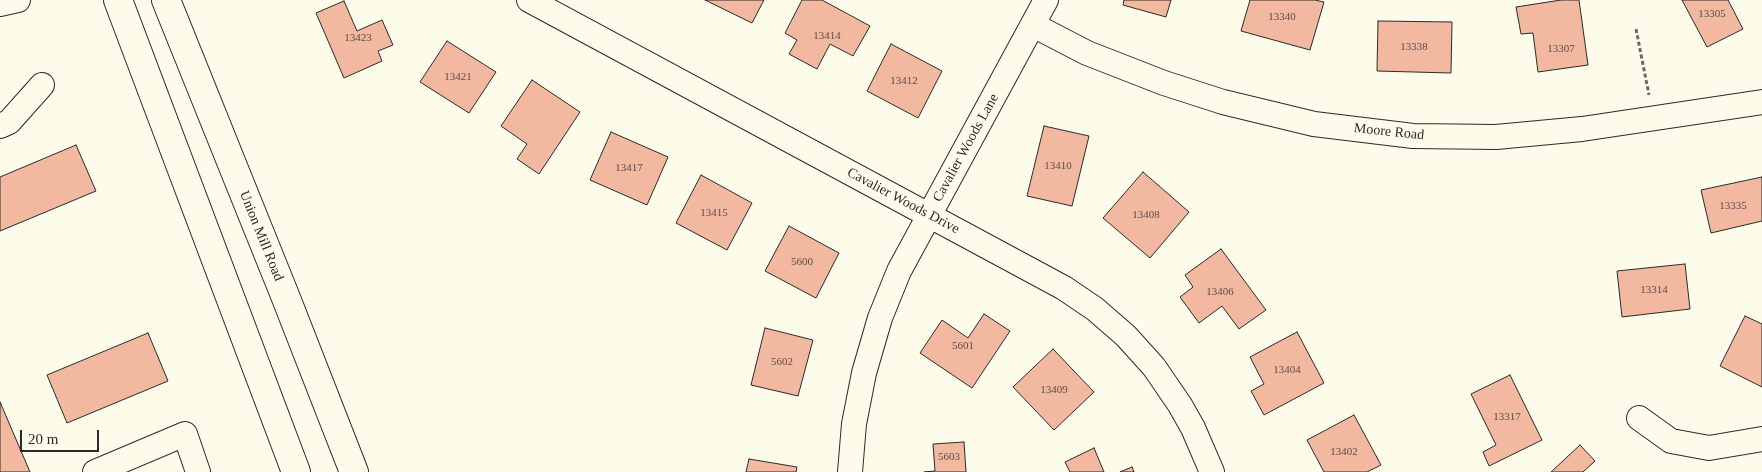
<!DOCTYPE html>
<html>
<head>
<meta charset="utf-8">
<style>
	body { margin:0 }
	#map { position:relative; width:1762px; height:472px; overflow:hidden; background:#fdfbea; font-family:"Times New Roman",serif }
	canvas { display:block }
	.scale { position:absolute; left:20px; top:430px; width:79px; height:22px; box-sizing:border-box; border:2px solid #2b2b2b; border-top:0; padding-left:6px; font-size:15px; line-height:18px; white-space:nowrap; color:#2b2b2b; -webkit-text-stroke:4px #fdfbea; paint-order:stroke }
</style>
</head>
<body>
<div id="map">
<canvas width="1762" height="472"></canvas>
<div class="scale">20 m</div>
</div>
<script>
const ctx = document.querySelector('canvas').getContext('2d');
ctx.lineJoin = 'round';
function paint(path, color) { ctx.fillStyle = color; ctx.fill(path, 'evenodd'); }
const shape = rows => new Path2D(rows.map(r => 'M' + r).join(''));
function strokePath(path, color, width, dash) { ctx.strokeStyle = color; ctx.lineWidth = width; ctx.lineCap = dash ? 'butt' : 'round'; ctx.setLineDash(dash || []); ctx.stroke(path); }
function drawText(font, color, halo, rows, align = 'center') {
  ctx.font = font + ' "Times New Roman",serif'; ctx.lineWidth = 4; ctx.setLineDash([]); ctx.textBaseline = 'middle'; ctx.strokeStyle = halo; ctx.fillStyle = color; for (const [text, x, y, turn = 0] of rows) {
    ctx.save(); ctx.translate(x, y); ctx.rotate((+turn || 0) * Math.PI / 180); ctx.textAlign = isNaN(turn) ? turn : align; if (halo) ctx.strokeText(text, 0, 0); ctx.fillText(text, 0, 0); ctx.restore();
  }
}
const building = shape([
	[705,0,764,0,752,23,705,0],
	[802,0,822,0,870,26,853,56,830,44,817,69,789,54,797,40,785,33,802,0],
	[1124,0,1171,0,1166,17,1123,5,1124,0],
	[1250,0,1315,0,1324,2,1310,50,1241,31,1250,0],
	[1561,0,1579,0,1588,65,1538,72,1533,33,1521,34,1516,7,1561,0],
	[1682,0,1728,0,1743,29,1707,47,1682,0],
	[344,1,357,31,382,20,393,45,378,51,382,61,344,78,316,13,344,1],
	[1378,21,1452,22,1451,73,1377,71,1378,21],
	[447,41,496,72,469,113,420,82,447,41],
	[891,44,942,71,918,118,867,91,891,44],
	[532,80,580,112,539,174,517,159,527,144,501,126,532,80],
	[1044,126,1089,136,1072,206,1027,196,1044,126],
	[611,132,668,157,647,205,590,180,611,132],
	[76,145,96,191,0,231,0,177,76,145],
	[1143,172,1189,212,1150,258,1103,218,1143,172],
	[701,175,752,203,727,250,676,223,701,175],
	[1762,177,1762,221,1711,233,1701,190,1762,177],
	[789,226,839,253,816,298,765,271,789,226],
	[1221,249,1266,310,1239,329,1222,306,1199,323,1180,297,1193,287,1185,275,1221,249],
	[1685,264,1690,309,1622,317,1617,271,1685,264],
	[984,314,1010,331,972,388,920,353,942,320,968,338,984,314],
	[1745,316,1762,324,1762,387,1720,366,1745,316],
	[765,328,813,340,798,396,751,385,765,328],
	[1297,332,1324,383,1264,415,1251,391,1264,384,1250,357,1297,332],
	[148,333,168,381,67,423,47,375,148,333],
	[1053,349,1094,392,1054,430,1013,387,1053,349],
	[1510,375,1542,440,1489,466,1483,452,1496,445,1471,394,1510,375],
	[0,402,30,472,0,472,0,402],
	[1354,415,1381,465,1367,472,1324,472,1307,440,1354,415],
	[964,442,966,472,924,472,935,471,933,444,964,442],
	[1580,445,1595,461,1583,472,1551,472,1580,445],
	[1094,448,1104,472,1070,472,1065,462,1094,448],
	[749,459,797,467,796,472,746,472,749,459],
	[1132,467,1134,472,1120,472,1132,467]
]);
paint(building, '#f2b8a0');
strokePath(building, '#2b2b2b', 1);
const street = shape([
	[529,0,1064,288,1095,309,1126,336,1154,367,1180,405,1193,428,1212,472],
	[0,4,18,0],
	[1033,25,1087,53,1164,83,1223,102,1314,124,1413,136,1496,137,1582,129,1762,102],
	[0,126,9,122,42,85],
	[1639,418,1671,441,1709,448,1762,439],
	[95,472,185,434,198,472],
	[850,472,854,424,864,373,880,318,899,271,1046,0]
]);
const secondary = shape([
	[118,0,296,472],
	[166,0,286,298,354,472]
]);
strokePath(street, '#2b2b2b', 26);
strokePath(secondary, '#2b2b2b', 30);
strokePath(shape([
	[1636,29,1649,95]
]), '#6a6964', 3, [4, 2.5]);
strokePath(street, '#fdfbea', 24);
strokePath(secondary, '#fdfbea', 28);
drawText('11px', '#5d4e48', null, [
	["13305",1712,14],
	["13340",1282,17],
	["13414",827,36],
	["13423",358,38],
	["13338",1414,47],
	["13307",1561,49],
	["13421",458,77],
	["13412",904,81],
	["13410",1058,166],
	["13417",629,168],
	["13335",1733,206],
	["13415",714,213],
	["13408",1146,215],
	["5600",802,262],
	["13314",1654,290],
	["13406",1220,292],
	["5601",963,346],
	["5602",782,362],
	["13404",1287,370],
	["13409",1054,390],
	["13317",1507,417],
	["13402",1344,452],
	["5603",949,457]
]);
drawText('14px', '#2b2b2b', '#fdfbea', [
	["Moore Road",1389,132,6],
	["Cavalier Woods Lane",966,148,-61],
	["Cavalier Woods Drive",903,201,28],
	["Union Mill Road",261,236,68]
]);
</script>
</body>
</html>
